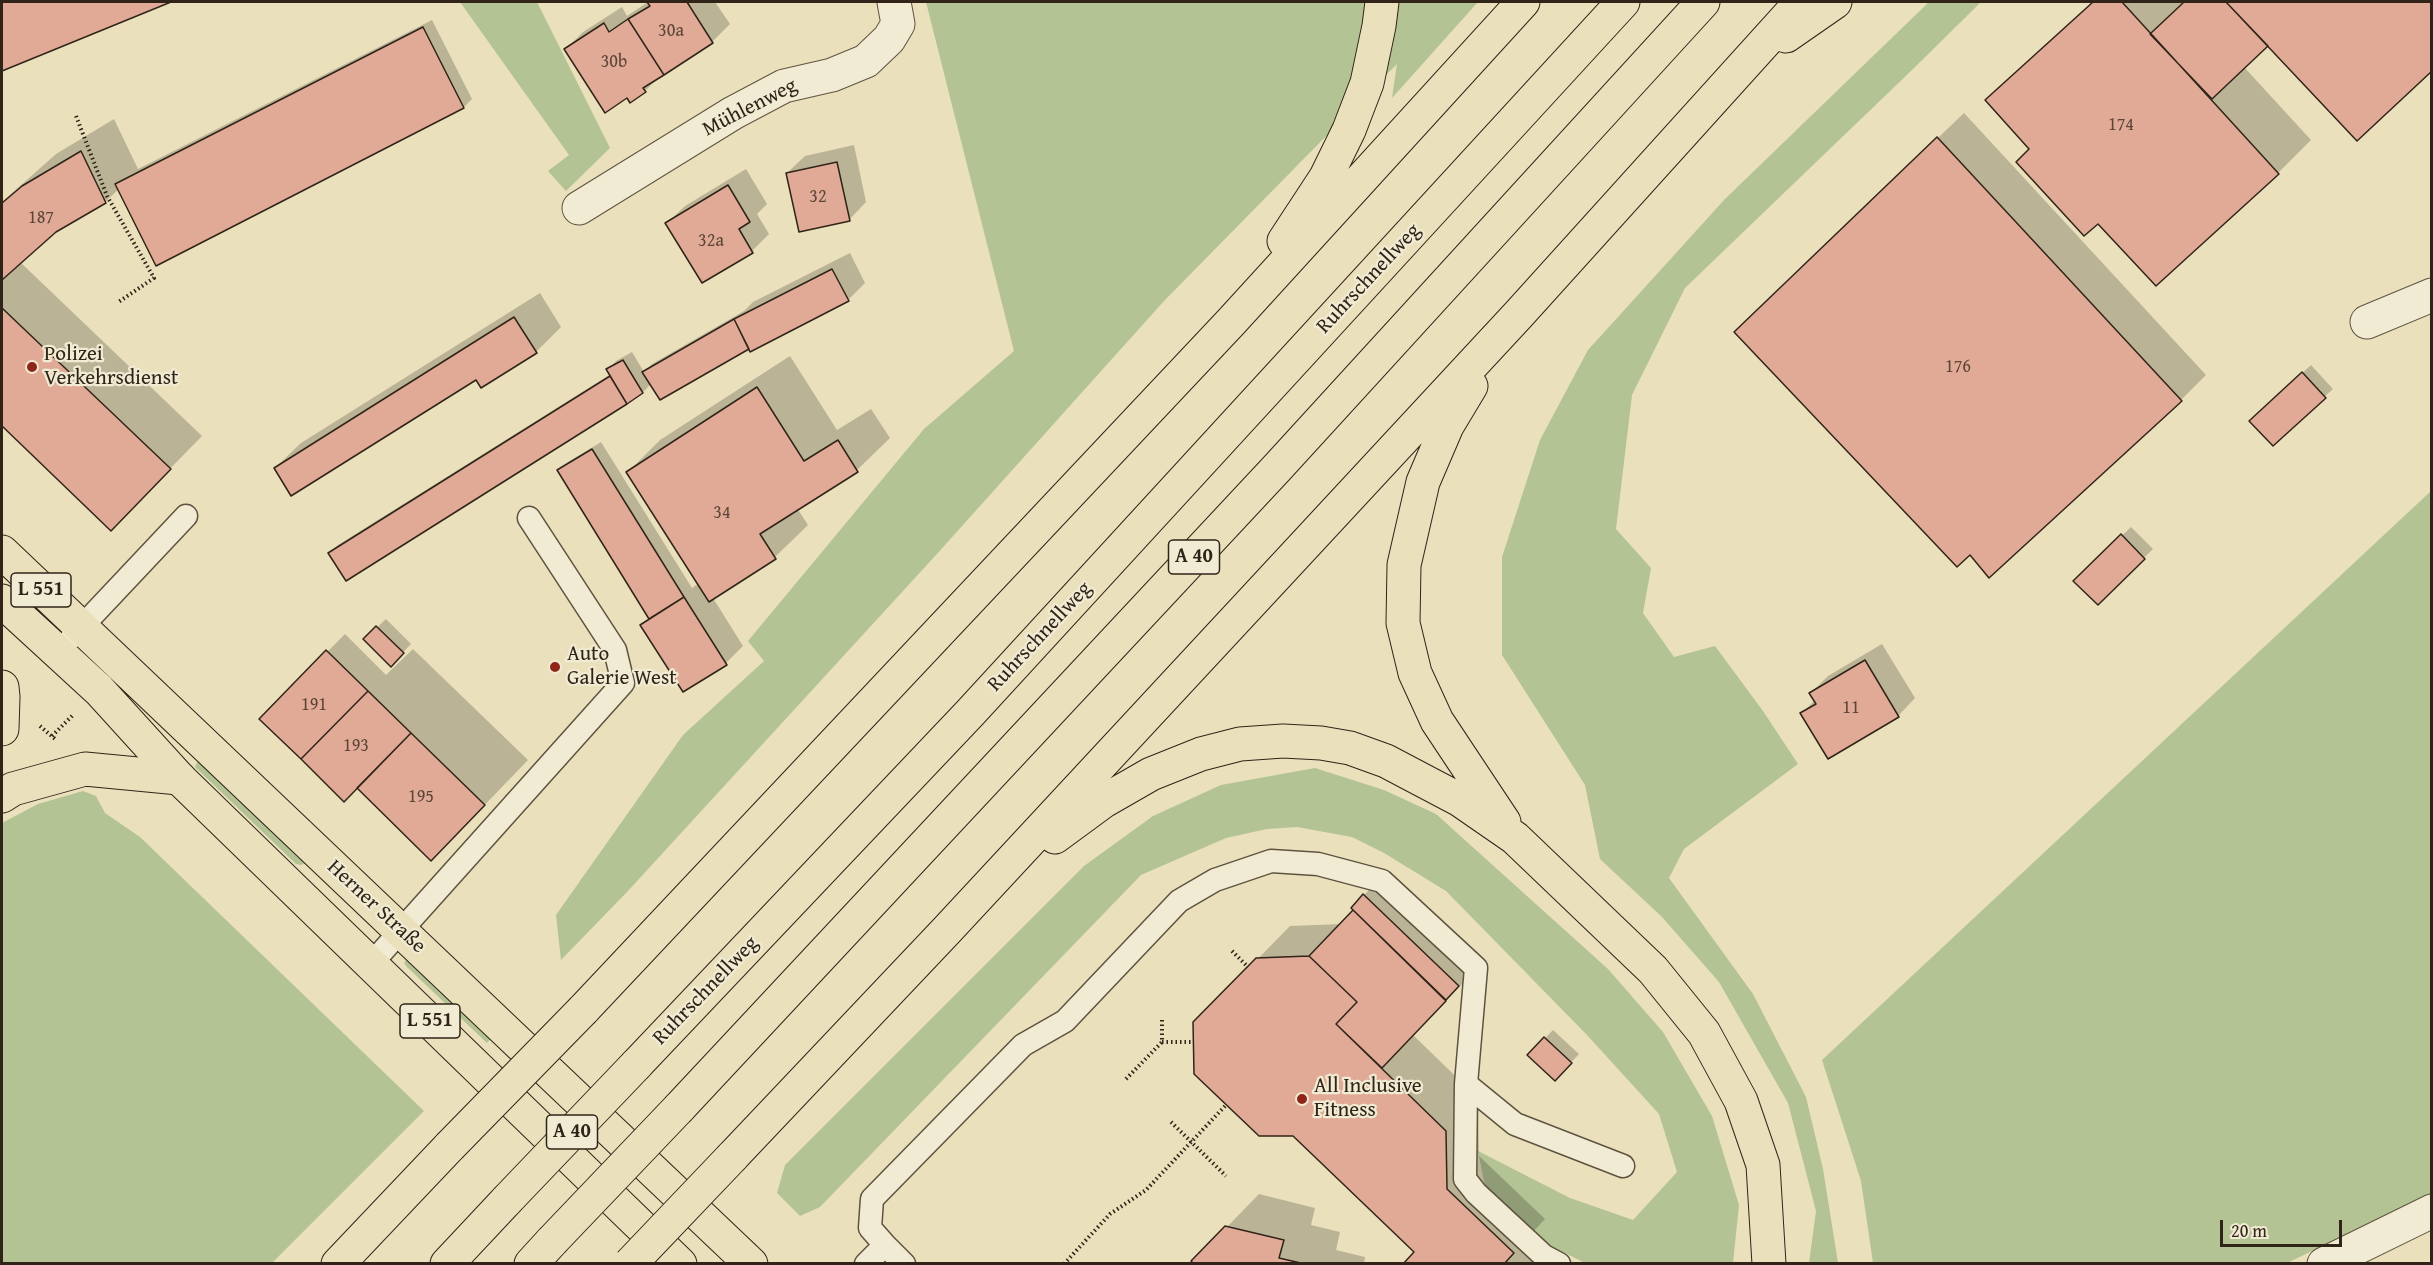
<!DOCTYPE html>
<html>
<head>
<meta charset="utf-8">
<style>
	body { margin:0 }
	#map { position:relative; width:2433px; height:1265px; overflow:hidden; background:#eae0bc; font-family:"Gentium Book Plus",serif }
	canvas { display:block }
	.frame { position:absolute; inset:0; border:3px solid #302418; pointer-events:none }
	.scale { position:absolute; left:2220px; top:1220px; width:122px; height:27px; box-sizing:border-box; border:3px solid #302418; border-top:0; padding-left:8px; font-size:18px; line-height:21px; white-space:nowrap; color:#302418; -webkit-text-stroke:4px #f1ebd3; paint-order:stroke }
</style>
</head>
<body>
<div id="map">
<canvas width="2433" height="1265"></canvas>
<div class="frame"></div>
<div class="scale">20 m</div>
</div>
<script>
const ctx = document.querySelector('canvas').getContext('2d');
ctx.lineJoin = 'round';
function paint(path, color) { ctx.fillStyle = color; ctx.fill(path, 'evenodd'); }
const shape = rows => new Path2D(rows.map(r => 'M' + r).join(''));
function strokePath(path, color, width, dash) { ctx.strokeStyle = color; ctx.lineWidth = width; ctx.lineCap = dash ? 'butt' : 'round'; ctx.setLineDash(dash || []); ctx.stroke(path); }
function drawText(font, color, halo, rows, align = 'center') {
  ctx.font = font + ' "Gentium Book Plus",serif'; ctx.lineWidth = 4.5; ctx.setLineDash([]); ctx.textBaseline = 'middle'; ctx.strokeStyle = halo; ctx.fillStyle = color; for (const [text, x, y, turn = 0] of rows) {
    ctx.save(); ctx.translate(x, y); ctx.rotate((+turn || 0) * Math.PI / 180); ctx.textAlign = isNaN(turn) ? turn : align; if (halo) ctx.strokeText(text, 0, 0); ctx.fillText(text, 0, 0); ctx.restore();
  }
}
paint(shape([
	[460,2,537,2,610,148,566,191,548,171,569,155],
	[926,2,1478,2,1392,98,1397,64,1164,301,936,555,627,892,561,960,556,915,683,735,764,661,748,641,924,429,1014,351],
	[1929,2,1981,2,1912,70,1685,288,1632,395,1616,529,1651,568,1643,613,1674,657,1715,646,1763,711,1798,764,1684,849,1669,878,1753,994,1806,1097,1823,1169,1838,1263,1809,1263,1816,1211,1788,1103,1719,982,1662,917,1600,859,1585,785,1502,655,1502,557,1540,440,1588,350,1725,199],
	[2431,491,2431,1194,2287,1263,1873,1263,1861,1181,1822,1060],
	[198,760,307,859,305,863,301,865,296,864,195,767],
	[1315,768,1384,790,1436,814,1608,969,1663,1032,1712,1116,1739,1205,1733,1263,1585,1263,1553,1247,1485,1186,1478,1151,1570,1198,1633,1220,1677,1172,1659,1114,1587,1035,1446,891,1384,853,1352,837,1297,827,1267,829,1226,838,1141,875,820,1207,800,1216,777,1193,785,1165,1084,866,1153,816,1221,785],
	[83,791,96,796,105,813,140,837,424,1111,272,1263,2,1263,2,823,38,804],
	[407,958,496,1033,487,1043,407,967,404,963]
]), '#b3c394');
paint(shape([
	[2,2,167,2,2,69],
	[648,2,715,2,730,24,712,42,661,75,645,91,627,96,566,49,583,32,622,7,627,16],
	[2092,2,2432,2,2432,68,2268,44,2244,67,2311,140,2278,173,2156,284,1987,100],
	[432,20,472,99,464,107,119,189,105,202,56,231,19,261,202,436,111,529,2,424,2,202,56,154,114,119,138,169],
	[1964,113,2206,375,2181,400,1761,307],
	[854,145,866,202,849,220,787,173,805,156],
	[746,169,767,204,757,214,769,234,752,251,667,223,685,206],
	[850,253,865,283,848,300,749,347,651,384,643,392,346,578,330,553,338,545,611,374,608,370,616,361,632,352,644,372,652,364,744,311,753,302],
	[540,293,561,327,536,352,275,468,301,443],
	[790,356,837,430,871,409,890,438,857,470,797,508,808,525,775,557,713,598,743,646,726,663,683,690,642,625,650,618,559,470,568,462,601,442,692,588,699,583,628,472,660,440],
	[2311,365,2333,389,2324,397,2260,412],
	[2131,527,2153,549,2098,603,2075,581],
	[386,619,411,644,391,665,365,639],
	[345,634,386,675,413,649,528,760,475,815,357,786,261,719],
	[1882,644,1915,698,1898,716,1802,713,1815,700,1811,693,1828,676],
	[1381,878,1471,975,1413,1035,1478,1098,1479,1156,1545,1219,1528,1237,1556,1264,1405,1264,1416,1252,1195,1023,1290,926,1342,924,1355,910,1364,895],
	[1553,1030,1579,1054,1555,1079,1529,1055],
	[1259,1194,1315,1208,1311,1225,1340,1232,1336,1250,1365,1257,1364,1264,1196,1264,1194,1261]
]), '#0003');
const building = shape([
	[2,2,171,2,2,71,2,2],
	[647,2,687,2,713,43,664,75,628,19,650,6,647,2],
	[2093,2,2122,2,2279,174,2156,286,2098,224,2084,236,2016,162,2029,149,1985,100,2093,2],
	[2184,2,2226,2,2268,46,2212,99,2150,34,2184,2],
	[2226,2,2432,2,2432,71,2357,141,2226,2],
	[628,19,664,75,643,88,646,92,630,103,627,98,605,113,564,49,604,23,609,32,628,19],
	[423,27,464,108,156,266,115,184,423,27],
	[1937,137,2182,401,1989,578,1970,555,1957,567,1734,332,1937,137],
	[81,151,106,203,56,232,2,280,2,203,22,186,81,151],
	[837,162,850,221,799,232,786,173,837,162],
	[728,185,750,222,739,229,753,253,702,283,665,223,728,185],
	[832,269,849,301,750,352,734,319,832,269],
	[2,308,171,469,111,531,2,426,2,308],
	[514,317,537,353,481,388,476,380,291,496,274,468,514,317],
	[734,319,749,349,660,400,642,372,734,319],
	[623,360,643,393,627,404,606,369,623,360],
	[2302,372,2326,398,2273,446,2249,421,2302,372],
	[610,376,627,404,346,581,328,553,610,376],
	[757,387,804,461,838,440,858,472,760,534,776,559,709,602,626,472,757,387],
	[592,449,684,597,649,619,557,470,592,449],
	[2121,534,2145,559,2098,605,2073,581,2121,534],
	[684,597,727,665,683,692,640,625,684,597],
	[376,626,404,653,391,667,363,639,376,626],
	[326,650,368,691,301,759,259,719,326,650],
	[1865,660,1899,717,1828,759,1800,713,1816,704,1809,693,1865,660],
	[368,691,411,733,344,802,301,759,368,691],
	[411,733,485,805,431,861,357,788,411,733],
	[1363,894,1459,986,1446,1000,1351,908,1363,894],
	[1353,910,1446,1001,1382,1068,1336,1024,1357,1002,1309,956,1353,910],
	[1309,956,1357,1002,1336,1024,1446,1131,1447,1189,1514,1253,1504,1264,1403,1264,1414,1252,1293,1136,1259,1136,1194,1074,1193,1022,1256,958,1309,956],
	[1544,1037,1572,1063,1555,1081,1527,1055,1544,1037],
	[1225,1226,1284,1240,1279,1258,1305,1264,1194,1264,1191,1261,1225,1226]
]);
paint(building, '#e1aa97');
strokePath(building, '#302418', 1.5);
const service = shape([
	[72,637,186,516],
	[371,964,623,683,615,650,529,518],
	[1466,1084,1465,1179,1476,1193,1544,1256,1559,1264],
	[885,1245,904,1264],
	[866,1264,885,1245,870,1228,872,1199,1023,1045,1065,1021,1179,901,1215,880,1271,861,1318,864,1382,881,1476,968,1466,1084,1515,1124,1623,1166]
]);
const minor = shape([
	[579,208,733,113,784,86,832,75,866,61,889,39,898,24,894,2],
	[2367,322,2432,295],
	[2324,1264,2432,1211]
]);
const primary = shape([
	[2,552,751,1264],
	[2,601,99,690,179,778,680,1264]
]);
const motorway = shape([
	[1786,36,1835,2],
	[1284,241,1326,177,1349,130,1367,83,1379,26,1382,2],
	[1471,386,1447,426,1423,482,1404,565,1403,623,1415,673,1437,721,1504,822],
	[2,687,3,697,2,729],
	[2,796,13,789,85,769,179,778],
	[1055,837,1104,801,1151,774,1201,754,1240,744,1283,741,1321,743,1350,748,1386,761,1460,800,1515,838,1653,970,1704,1033,1741,1101,1763,1165,1769,1264],
	[583,1010,1231,322,1523,2],
	[636,1065,970,713,1623,2],
	[679,1108,1277,468,1703,2],
	[732,1157,947,930,1313,536,1519,314,1801,2],
	[338,1264,450,1146],
	[447,1264,507,1200],
	[531,1264,552,1241]
]);
strokePath(service, '#5e5341', 25);
strokePath(minor, '#5e5341', 35);
strokePath(primary, '#302418', 35);
strokePath(motorway, '#302418', 35);
strokePath(shape([
	[76,116,107,196,154,278,117,303],
	[40,726,55,739],
	[52,736,73,715],
	[1232,951,1248,967],
	[1162,1042,1194,1042],
	[1126,1079,1162,1042,1162,1017],
	[1171,1122,1226,1176],
	[1064,1264,1110,1214,1146,1190,1226,1105]
]), '#302418', 4, [1.5, 3]);
strokePath(service, '#f1ebd3', 22);
strokePath(minor, '#f1ebd3', 33);
strokePath(primary, '#eae0bc', 33);
strokePath(motorway, '#eae0bc', 33);
const motorwayBridge = shape([
	[450,1146,583,1010],
	[507,1200,636,1065],
	[552,1241,679,1108],
	[630,1264,732,1157]
]);
strokePath(motorwayBridge, '#302418', 35, []);
strokePath(motorwayBridge, '#eae0bc', 33);
for (const [x, y, r, color] of [
	[32,367,6,"#8f2418"],
	[555,667,6,"#8f2418"],
	[1302,1099,6,"#8f2418"]
]) { const dot = new Path2D(); dot.arc(x, y, r, 0, 2 * Math.PI); ctx.fillStyle = color; ctx.fill(dot); strokePath(dot, '#f1ebd3', 2); }
drawText('18px', '#5c4638', null, [
	["30a",671,31],
	["30b",614,62],
	["174",2121,125],
	["32",818,197],
	["187",41,218],
	["32a",711,241],
	["176",1958,367],
	["34",722,513],
	["191",314,705],
	["11",1851,708],
	["193",356,746],
	["195",421,797]
]);
for (const [x, y, w] of [
	[1194,557,51],
	[41,590,60],
	[430,1021,60],
	[572,1132,51]
]) { const box = new Path2D(); box.roundRect(x - w / 2, y - 17, w, 34, 4.5); ctx.fillStyle = '#f1ebd3'; ctx.fill(box); strokePath(box, '#302418', 1.5); }
drawText('bold 20px', '#302418', null, [
	["A 40",1194,557],
	["L 551",41,590],
	["L 551",430,1021],
	["A 40",572,1132]
]);
drawText('21px', '#302418', '#f1ebd3', [
	["Mühlenweg",750,108,-27],
	["Ruhrschnellweg",1369,279,-47],
	["Ruhrschnellweg",1040,637,-47],
	["Herner Straße",376,907,43],
	["Ruhrschnellweg",706,991,-46]
]);
drawText('21px', '#302418', '#f1ebd3', [
	["Polizei",44,355],
	["Verkehrsdienst",44,379],
	["Auto",567,655],
	["Galerie West",567,679],
	["All Inclusive",1314,1087],
	["Fitness",1314,1111]
], 'left');
</script>
</body>
</html>
